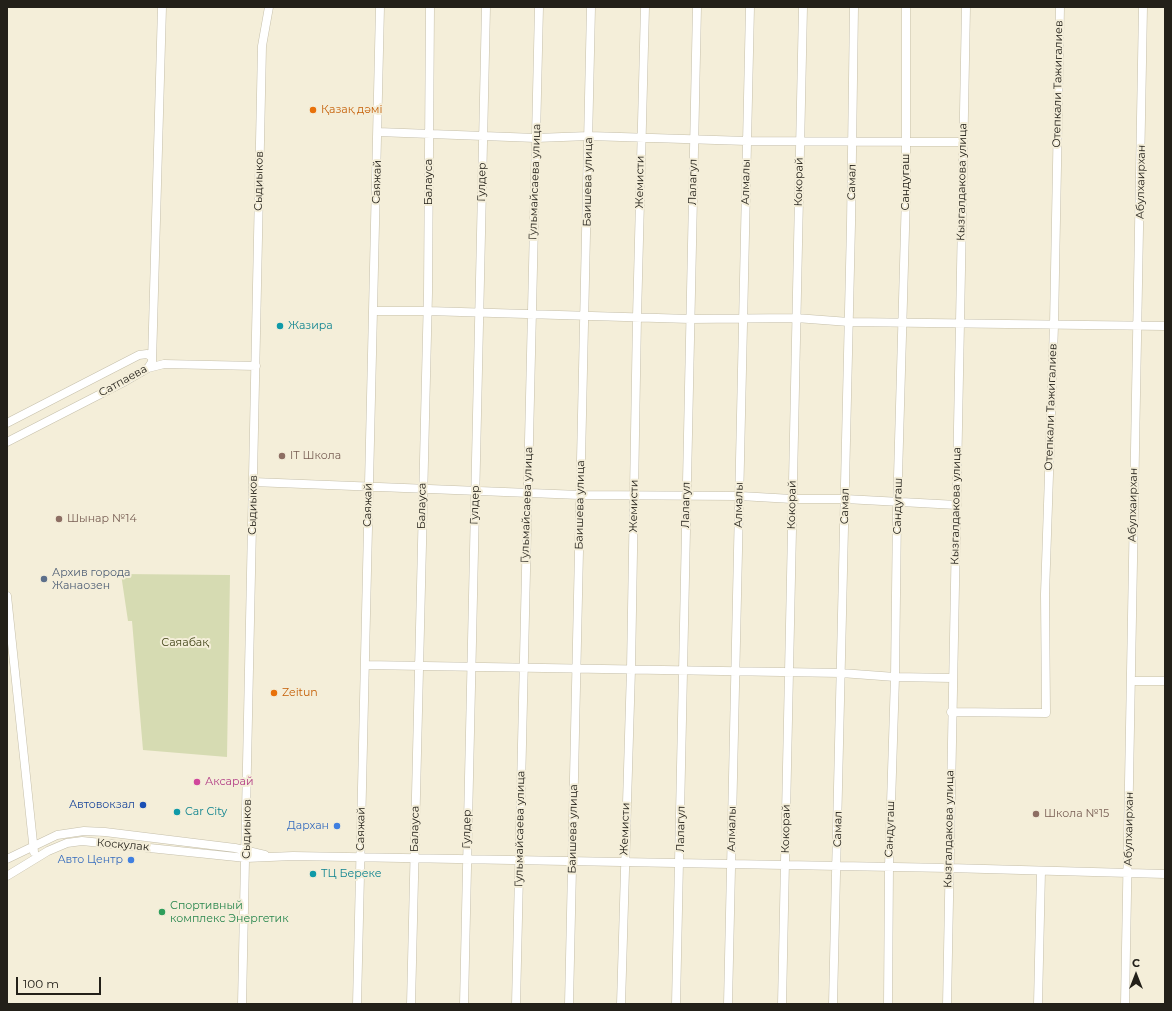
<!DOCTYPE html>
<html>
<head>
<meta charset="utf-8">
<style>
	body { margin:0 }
	#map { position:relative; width:1172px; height:1011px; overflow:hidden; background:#f4eed9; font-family:Montserrat,sans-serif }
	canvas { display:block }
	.frame { position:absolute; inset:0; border:8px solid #232019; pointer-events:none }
	.north { position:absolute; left:1116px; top:955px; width:40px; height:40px; -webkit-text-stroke:3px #f4eed9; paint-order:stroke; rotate:0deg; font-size:11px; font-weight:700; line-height:16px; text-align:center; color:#232019 }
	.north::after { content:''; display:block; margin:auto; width:14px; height:18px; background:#232019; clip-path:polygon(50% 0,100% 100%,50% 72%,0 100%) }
	.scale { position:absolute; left:16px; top:977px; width:85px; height:18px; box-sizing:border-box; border:2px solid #232019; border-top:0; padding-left:5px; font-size:12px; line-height:14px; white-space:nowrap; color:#232019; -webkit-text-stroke:3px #f4eed9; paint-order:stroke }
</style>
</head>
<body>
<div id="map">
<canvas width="1172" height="1011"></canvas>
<div class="frame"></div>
<div class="north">С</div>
<div class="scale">100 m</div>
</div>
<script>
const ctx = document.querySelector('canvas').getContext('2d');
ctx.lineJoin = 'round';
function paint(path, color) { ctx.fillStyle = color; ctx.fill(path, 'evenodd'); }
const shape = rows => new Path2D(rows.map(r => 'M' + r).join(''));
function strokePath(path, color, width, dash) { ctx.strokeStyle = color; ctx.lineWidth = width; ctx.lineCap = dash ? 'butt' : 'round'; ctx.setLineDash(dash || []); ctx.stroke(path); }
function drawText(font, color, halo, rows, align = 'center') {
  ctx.font = font + ' Montserrat,sans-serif'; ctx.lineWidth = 4; ctx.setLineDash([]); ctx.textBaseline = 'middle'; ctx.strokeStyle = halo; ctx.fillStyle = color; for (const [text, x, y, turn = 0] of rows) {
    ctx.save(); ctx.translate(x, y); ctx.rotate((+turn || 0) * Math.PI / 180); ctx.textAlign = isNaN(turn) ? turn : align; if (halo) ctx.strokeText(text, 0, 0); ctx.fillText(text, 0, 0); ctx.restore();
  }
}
paint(shape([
	[121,574,230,575,227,757,143,750,132,621,128,621]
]), '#d6dbb2');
const minor = shape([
	[378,132,536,138,589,136,747,141,963,142],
	[373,311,428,311,690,319,796,318,849,322,1165,326],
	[148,368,164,364,256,366],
	[7,423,139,355,147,354,152,357],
	[7,442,122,383,148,368,152,362,162,7],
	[253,482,580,495,740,496,792,499,845,499,957,505],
	[7,596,34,852],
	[365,665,841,673,895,677,952,678],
	[1131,681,1165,681],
	[951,712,1046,713,1045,594,1054,325,1060,7],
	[7,859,57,835,84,831,105,832,235,848,265,855],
	[7,876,48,851,67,843,82,841,246,858,293,856,949,868,1165,874],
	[242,1004,262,46,269,7],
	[357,1004,380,7],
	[411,1004,428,293,430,7],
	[464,1004,486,7],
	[516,1004,539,7],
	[569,1004,591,7],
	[621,1004,631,669,637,317,645,7],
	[676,1004,697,7],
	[728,1004,750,7],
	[782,1004,803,7],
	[833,1004,851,224,854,7],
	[888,1004,889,867,895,677,897,512,906,194,906,7],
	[947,1004,966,7],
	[1038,1004,1041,871],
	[1125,1004,1143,7]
]);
strokePath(minor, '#c5bfaa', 9);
strokePath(minor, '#fff', 8);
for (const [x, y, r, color] of [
	[313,110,4,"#e8710a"],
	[280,326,4,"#0f9aa8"],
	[282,456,4,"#8d6e63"],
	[59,519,4,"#8d6e63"],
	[44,579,4,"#5c6f8a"],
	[274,693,4,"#e8710a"],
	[197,782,4,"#d1479c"],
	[143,805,4,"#1a4fb4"],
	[177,812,4,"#0f9aa8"],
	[1036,814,4,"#8d6e63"],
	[337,826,4,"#3f7fe0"],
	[131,860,4,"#3f7fe0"],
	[313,874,4,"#0f9aa8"],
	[162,912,4,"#2e9e5b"]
]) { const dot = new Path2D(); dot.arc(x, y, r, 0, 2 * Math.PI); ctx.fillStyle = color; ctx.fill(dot); strokePath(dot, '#f4eed9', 1.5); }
drawText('11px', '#232019', '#f4eed9', [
	["Отепкали Тажигалиев",1058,84,-89],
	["Сыдиыков",259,181,-89],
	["Саяжай",377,182,-88],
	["Балауса",429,182,-90],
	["Гулдер",482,182,-89],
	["Гульмайсаева улица",535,182,-88],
	["Баишева улица",588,182,-89],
	["Жемисти",640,182,-89],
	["Лалагул",693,182,-89],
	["Алмалы",746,182,-89],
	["Кокорай",799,182,-89],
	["Самал",852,182,-89],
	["Сандугаш",906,182,-90],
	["Кызгалдакова улица",962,182,-89],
	["Абулхаирхан",1141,182,-89],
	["Сатпаева",123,381,-29],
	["Отепкали Тажигалиев",1051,407,-88],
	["Сыдиыков",253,505,-89],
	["Саяжай",368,505,-89],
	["Гулдер",475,505,-88],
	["Гульмайсаева улица",527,505,-88],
	["Баишева улица",580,505,-89],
	["Лалагул",686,505,-89],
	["Алмалы",739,505,-89],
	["Кокорай",792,505,-89],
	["Абулхаирхан",1133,505,-89],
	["Балауса",422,506,-89],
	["Жемисти",634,506,-89],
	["Самал",845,506,-89],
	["Сандугаш",898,506,-89],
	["Кызгалдакова улица",956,506,-89],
	["Сыдиыков",247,829,-89],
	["Саяжай",361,829,-89],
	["Балауса",415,829,-89],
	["Гулдер",467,829,-89],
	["Гульмайсаева улица",520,829,-89],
	["Баишева улица",573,829,-89],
	["Жемисти",625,829,-88],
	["Лалагул",681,829,-89],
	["Алмалы",732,829,-89],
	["Кокорай",786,829,-89],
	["Самал",838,829,-89],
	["Сандугаш",890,829,-88],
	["Кызгалдакова улица",949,829,-89],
	["Абулхаирхан",1129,829,-89],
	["Коскулак",123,845,5]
]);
drawText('11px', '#c56008', '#f4eed9', [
	["Қазақ дәмі",321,110],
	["Zeitun",282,693]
], 'left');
drawText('11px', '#0d838f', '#f4eed9', [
	["Жазира",288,326],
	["Car City",185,812],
	["ТЦ Береке",321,874]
], 'left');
drawText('11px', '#785e54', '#f4eed9', [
	["IT Школа",290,456],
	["Шынар №14",67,519],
	["Школа №15",1044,814]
], 'left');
drawText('11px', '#4e5e75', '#f4eed9', [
	["Архив города",52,573],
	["Жанаозен",52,586]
], 'left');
drawText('11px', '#404316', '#f4eed9', [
	["Саяабақ",185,643]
]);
drawText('11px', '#b23c85', '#f4eed9', [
	["Аксарай",205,782]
], 'left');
drawText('11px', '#164399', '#f4eed9', [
	["Автовокзал",135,805]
], 'right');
drawText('11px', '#366cbe', '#f4eed9', [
	["Дархан",329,826],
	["Авто Центр",123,860]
], 'right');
drawText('11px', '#27864d', '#f4eed9', [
	["Спортивный",170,906],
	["комплекс Энергетик",170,919]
], 'left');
</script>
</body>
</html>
